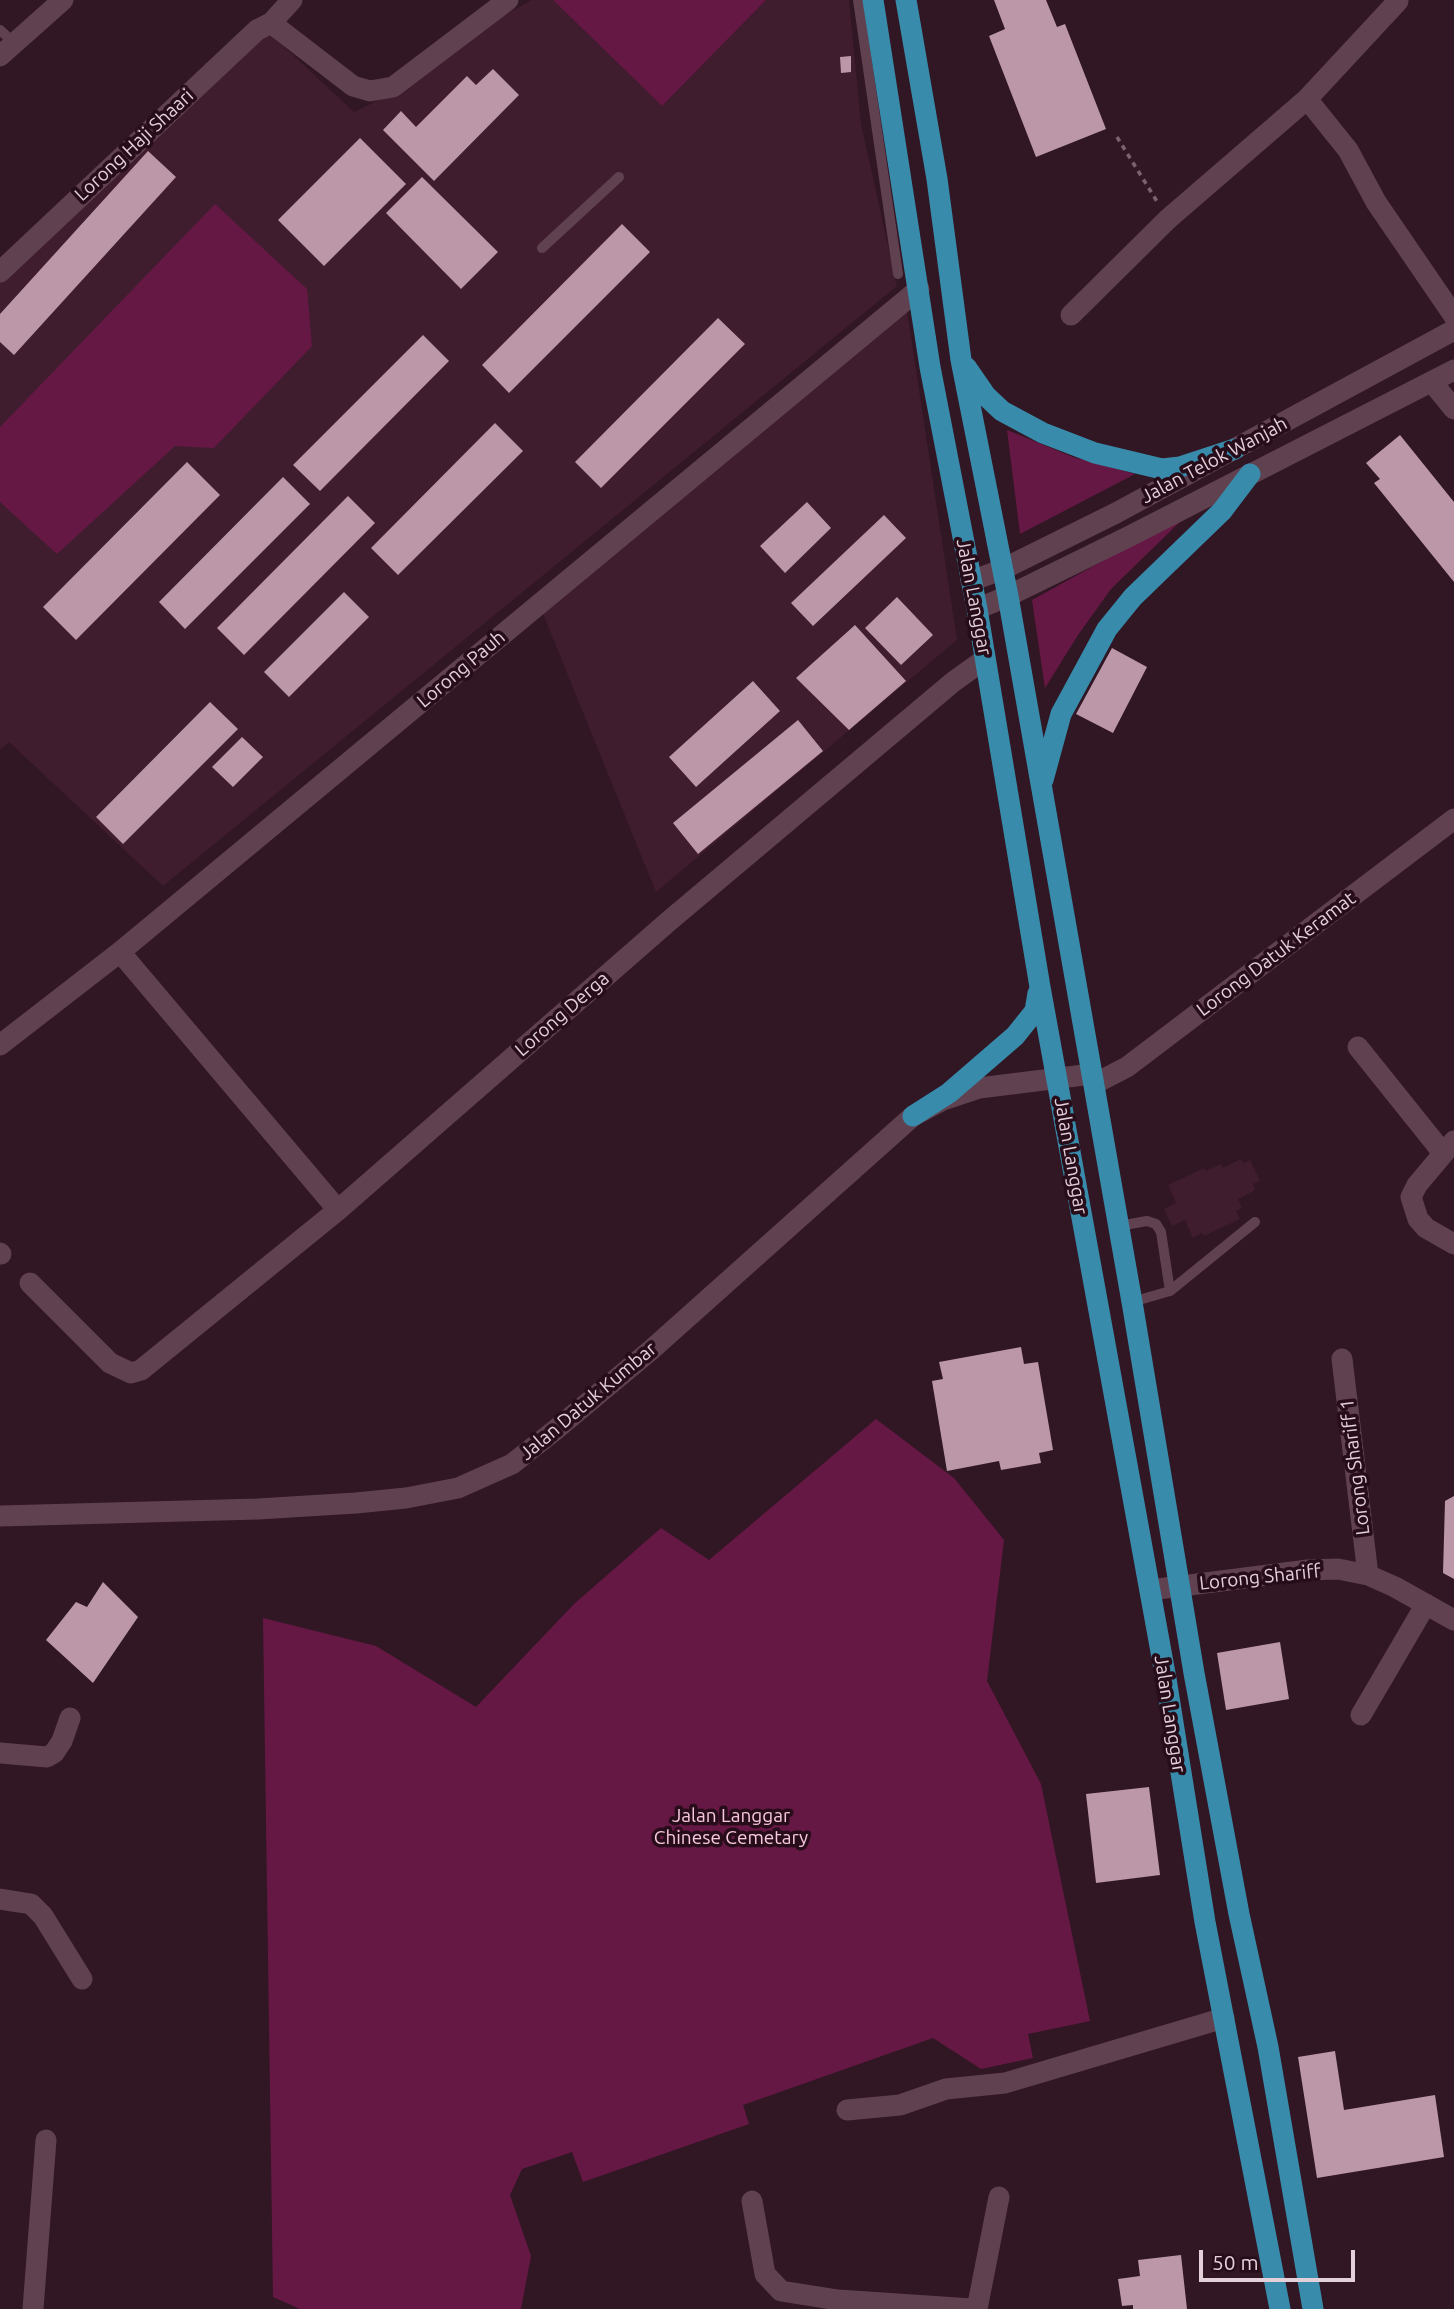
<!DOCTYPE html>
<html>
<head>
<meta charset="utf-8">
<style>
	body { margin:0 }
	#map { position:relative; width:1454px; height:2309px; overflow:hidden; background:#311624; font-family:Ubuntu,sans-serif }
	canvas { display:block }
	.scale { position:absolute; left:1199px; top:2250px; width:156px; height:32px; box-sizing:border-box; border:4px solid #e3d0d8; border-top:0; padding-left:9px; font-size:21px; line-height:24px; white-space:nowrap; color:#e3d0d8; -webkit-text-stroke:5px #270c1a; paint-order:stroke }
</style>
</head>
<body>
<div id="map">
<canvas width="1454" height="2309"></canvas>
<div class="scale">50 m</div>
</div>
<script>
const ctx = document.querySelector('canvas').getContext('2d');
ctx.lineJoin = 'round';
function paint(path, color) { ctx.fillStyle = color; ctx.fill(path, 'evenodd'); }
const shape = rows => new Path2D(rows.map(r => 'M' + r).join(''));
function strokePath(path, color, width, dash) { ctx.strokeStyle = color; ctx.lineWidth = width; ctx.lineCap = dash ? 'butt' : 'round'; ctx.setLineDash(dash || []); ctx.stroke(path); }
function drawText(font, color, halo, rows, align = 'center') {
  ctx.font = font + ' Ubuntu,sans-serif'; ctx.lineWidth = 7; ctx.setLineDash([]); ctx.textBaseline = 'middle'; ctx.strokeStyle = halo; ctx.fillStyle = color; for (const [text, x, y, turn = 0] of rows) {
    ctx.save(); ctx.translate(x, y); ctx.rotate((+turn || 0) * Math.PI / 180); ctx.textAlign = isNaN(turn) ? turn : align; if (halo) ctx.strokeText(text, 0, 0); ctx.fillText(text, 0, 0); ctx.restore();
  }
}
paint(shape([
	[532,0,553,0,662,106,766,0,849,0,861,124,897,286,163,886,9,742,0,750,0,280,263,27,354,112,387,96,492,22],
	[906,304,957,640,656,892,541,609],
	[1241,1159,1243,1163,1250,1160,1260,1181,1253,1184,1255,1190,1238,1199,1242,1208,1236,1211,1240,1219,1204,1236,1202,1233,1193,1238,1185,1220,1172,1226,1164,1209,1176,1203,1168,1185,1204,1168,1206,1171,1221,1164,1223,1168]
]), '#3f1d2e');
paint(shape([
	[553,0,766,0,662,106],
	[215,204,307,289,312,346,214,448,175,446,57,554,0,502,0,427],
	[1007,430,1073,457,1135,474,1020,534],
	[1188,514,1111,589,1078,635,1045,688,1032,600],
	[876,1419,954,1478,1004,1540,987,1681,1041,1784,1090,2021,1028,2034,1033,2058,981,2069,933,2038,743,2105,749,2124,583,2182,572,2152,522,2169,510,2195,531,2256,521,2309,300,2309,273,2297,263,1618,376,1646,476,1707,574,1604,661,1528,709,1560]
]), '#661845');
paint(shape([
	[994,0,1046,0,1057,27,1065,24,1106,129,1036,157,989,36,1005,29],
	[851,56,851,72,841,73,840,57],
	[493,69,519,95,434,181,383,130,401,111,416,127,467,76,476,85],
	[360,138,406,184,324,266,278,220],
	[148,151,176,177,14,355,0,342,0,314],
	[422,177,498,252,461,289,386,213],
	[622,224,650,252,509,393,482,365],
	[718,318,745,344,601,488,575,462],
	[423,335,449,361,320,491,293,465],
	[495,423,523,451,398,575,371,548],
	[1400,435,1454,502,1454,582,1374,483,1380,479,1366,463],
	[187,462,220,495,76,640,43,607],
	[283,477,310,504,185,629,159,602],
	[348,496,375,523,244,655,217,628],
	[807,502,831,528,785,573,760,546],
	[884,515,906,538,813,626,791,603],
	[344,592,369,617,289,697,264,672],
	[897,597,933,635,901,665,865,628],
	[855,625,906,681,849,730,796,678],
	[1112,648,1147,667,1113,733,1076,714],
	[753,681,780,711,696,787,669,757],
	[210,702,238,729,123,844,96,817],
	[798,720,823,751,698,854,673,823],
	[242,737,263,757,233,787,212,767],
	[1021,1347,1024,1364,1038,1362,1053,1450,1039,1453,1041,1463,1001,1470,999,1461,947,1471,932,1381,943,1379,939,1362],
	[1454,1496,1454,1579,1443,1573,1445,1501],
	[103,1582,138,1617,93,1683,46,1640,76,1602,87,1607],
	[1280,1642,1289,1699,1226,1710,1217,1653],
	[1149,1787,1160,1875,1096,1883,1086,1794],
	[1335,2051,1344,2110,1435,2095,1444,2157,1317,2178,1298,2057],
	[1181,2255,1187,2309,1133,2309,1133,2305,1122,2306,1118,2279,1140,2276,1138,2260]
]), '#bb97a8');
strokePath(shape([
	[1117,137,1158,203]
]), '#7a626e', 3.5, [5, 5]);
strokePath(shape([
	[858,0,898,274],
	[0,30,15,44],
	[542,248,619,177],
	[1119,1226,1147,1221,1156,1224,1161,1232,1170,1291],
	[1132,1302,1170,1291,1255,1222]
]), '#604150', 10);
strokePath(shape([
	[271,23,353,86,370,91,393,87,508,0],
	[0,56,63,0],
	[1307,99,1348,150,1376,202,1454,316],
	[0,272,257,30,271,23,292,0],
	[1071,315,1168,219,1307,99,1398,1],
	[1432,382,1454,409],
	[120,952,338,1210],
	[0,1045,120,952,919,289],
	[1358,1047,1443,1153],
	[1094,1084,1127,1067,1454,819],
	[1454,1141,1417,1185,1411,1197,1418,1219,1426,1228,1454,1244],
	[0,1253,1,1254],
	[30,1283,110,1363,131,1373,141,1370,338,1210,669,921,953,682,985,659],
	[1342,1359,1368,1575],
	[1150,1590,1308,1570,1338,1569,1368,1575,1395,1587,1454,1620],
	[1361,1715,1426,1604],
	[0,1753,47,1757,54,1753,62,1741,70,1718],
	[0,1899,31,1904,43,1916,82,1979],
	[847,2110,900,2105,946,2089,1005,2083,1224,2018],
	[752,2201,765,2274,781,2291,838,2300,972,2309],
	[33,2309,46,2140],
	[977,2309,999,2197]
]), '#604150', 21);
strokePath(shape([
	[971,581,1001,570,1116,513,1454,330],
	[977,609,1008,596,1128,537,1454,370],
	[0,1516,258,1509,356,1503,406,1498,458,1488,512,1464,554,1431,651,1350,913,1116,943,1100,979,1088,1092,1074]
]), '#604150', 21);
strokePath(shape([
	[873,0,930,367,977,609,1040,987,1166,1679,1205,1922,1280,2309],
	[906,0,937,179,961,360,1008,596,1132,1302,1194,1673,1239,1914,1268,2047,1313,2309],
	[966,367,986,396,1002,411,1043,433,1095,453,1162,469,1180,467,1235,449],
	[1043,780,1061,714,1107,629,1133,597,1222,511,1250,474],
	[913,1116,949,1093,1015,1036,1035,1011,1038,993]
]), '#388baa', 21);
drawText('19px', '#e3d0d8', '#270c1a', [
	["Lorong Haji Shaari",134,145,-43],
	["Jalan Telok Wanjah",1214,460,-28],
	["Jalan Langgar",974,597,79],
	["Lorong Pauh",461,669,-40],
	["Lorong Datuk Keramat",1276,954,-37],
	["Lorong Derga",562,1014,-41],
	["Jalan Langgar",1071,1156,80],
	["Jalan Datuk Kumbar",588,1401,-40],
	["Lorong Shariff 1",1355,1467,-97],
	["Lorong Shariff",1260,1577,-6],
	["Jalan Langgar",1170,1714,81]
]);
drawText('19px', '#f8c8de', '#270c1a', [
	["Jalan Langgar",731,1816],
	["Chinese Cemetary",731,1838]
]);
</script>
</body>
</html>
